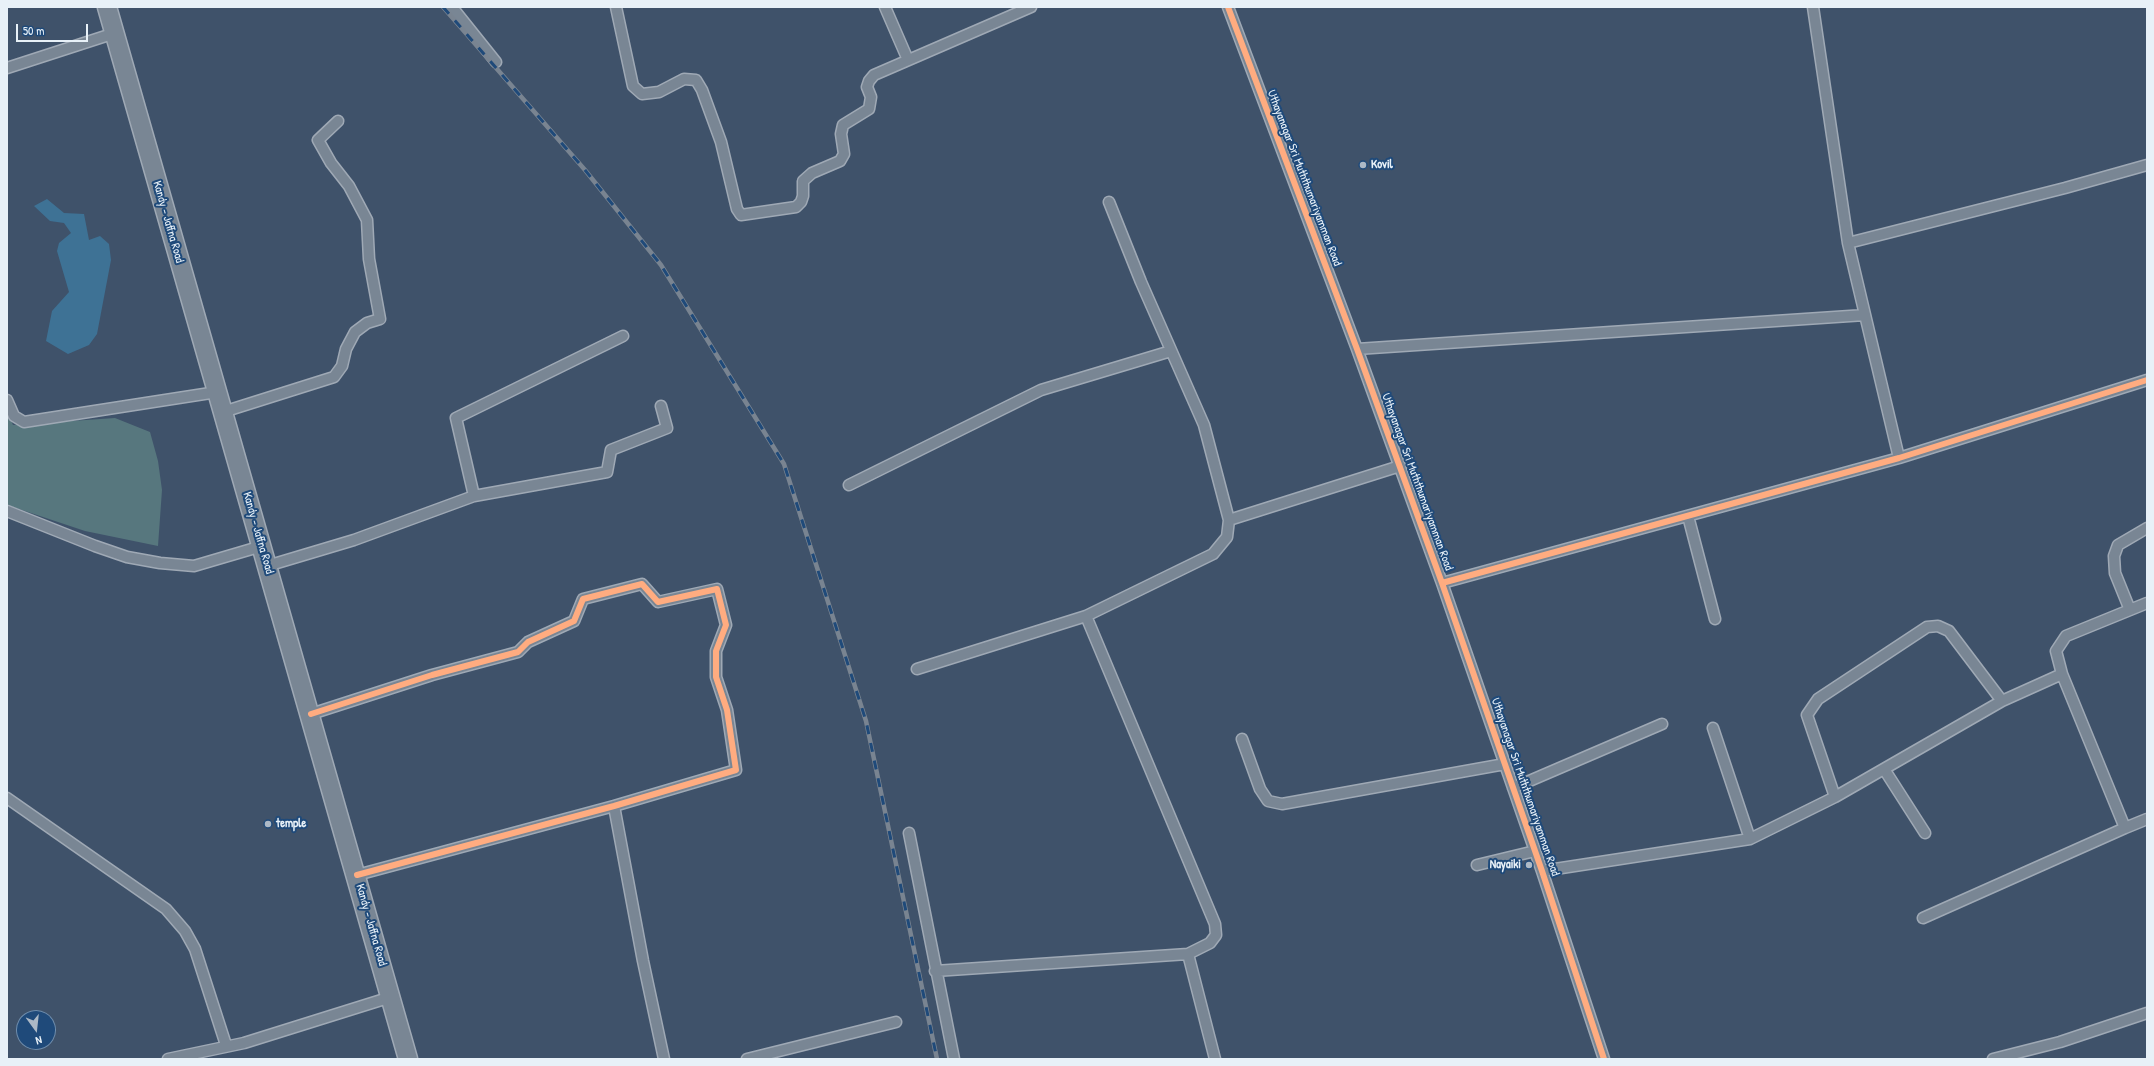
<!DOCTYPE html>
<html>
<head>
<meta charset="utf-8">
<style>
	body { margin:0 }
	#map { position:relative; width:2154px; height:1066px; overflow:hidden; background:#3f526a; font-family:"Patrick Hand",sans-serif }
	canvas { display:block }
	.frame { position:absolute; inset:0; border:8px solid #e8f1f8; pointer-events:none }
	.north { position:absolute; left:16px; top:1010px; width:40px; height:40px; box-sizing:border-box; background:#1f4a7a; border:1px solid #6f8dac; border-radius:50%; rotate:165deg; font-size:11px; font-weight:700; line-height:16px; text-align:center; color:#e8f1f8 }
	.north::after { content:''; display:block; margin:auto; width:14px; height:18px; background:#adb9c6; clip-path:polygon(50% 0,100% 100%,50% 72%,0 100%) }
	.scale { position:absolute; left:16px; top:24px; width:72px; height:18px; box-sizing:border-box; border:2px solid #e8f1f8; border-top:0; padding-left:5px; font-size:12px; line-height:14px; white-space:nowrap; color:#e8f1f8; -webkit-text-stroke:3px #1f4a7a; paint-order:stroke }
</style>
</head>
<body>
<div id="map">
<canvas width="2154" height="1066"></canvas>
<div class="frame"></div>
<div class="north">N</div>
<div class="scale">50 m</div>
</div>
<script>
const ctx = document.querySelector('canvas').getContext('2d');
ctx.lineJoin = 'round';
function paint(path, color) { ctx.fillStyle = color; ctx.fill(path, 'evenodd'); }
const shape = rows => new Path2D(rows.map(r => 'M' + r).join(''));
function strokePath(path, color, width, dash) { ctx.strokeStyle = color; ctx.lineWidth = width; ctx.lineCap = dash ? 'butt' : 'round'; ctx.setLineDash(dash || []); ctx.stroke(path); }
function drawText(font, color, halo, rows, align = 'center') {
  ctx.font = font + ' "Patrick Hand",sans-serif'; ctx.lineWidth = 4; ctx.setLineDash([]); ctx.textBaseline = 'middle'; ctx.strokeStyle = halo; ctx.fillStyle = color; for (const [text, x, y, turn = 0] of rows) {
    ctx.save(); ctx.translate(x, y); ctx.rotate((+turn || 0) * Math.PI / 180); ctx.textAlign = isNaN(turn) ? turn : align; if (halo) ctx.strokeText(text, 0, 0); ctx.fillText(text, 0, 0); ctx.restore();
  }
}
paint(shape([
	[7,411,13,425,115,418,150,432,158,461,162,490,158,546,85,531,7,505]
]), '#57777e');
paint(shape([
	[47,199,64,213,84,214,89,240,100,236,109,244,111,260,97,334,89,345,68,354,46,341,52,311,69,292,57,251,59,243,71,233,64,223,50,221,34,206]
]), '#3e7295');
const street = shape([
	[452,7,496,62],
	[616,7,633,86,642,94,659,92,684,79,696,80,702,90,721,142,737,209,741,215,796,207,801,202,803,196,803,181,812,173,840,161,844,154,841,134,843,125,869,109,871,97,867,87,869,81,874,75,1031,7],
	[885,7,908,60],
	[1228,7,1357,349,1442,583,1542,871,1604,1059],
	[1813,7,1848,243,1899,458],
	[7,68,115,33],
	[1848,243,2065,188,2147,165],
	[1357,349,1865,315],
	[7,400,14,416,24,422,217,392],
	[223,412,334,377,342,366,346,349,355,332,367,323,380,319,369,259,367,220,349,186,331,163,318,140,338,121],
	[849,485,1041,390,1171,351],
	[474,496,456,418,623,336],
	[7,511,95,546,127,557,160,563,194,566,262,546],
	[1688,516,1715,619],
	[1229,520,1400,466],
	[267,566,354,540,474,496,607,472,611,450,667,428,661,406],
	[1442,583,1899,458,2147,380],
	[2130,610,2115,573,2114,556,2118,545,2147,528],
	[917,669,1086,616,1213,554,1227,537,1229,520,1204,425,1141,282,1109,202],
	[2062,674,2125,828,2147,819],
	[311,714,432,675,518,652,528,642,574,621,583,599,642,584,658,602,717,589,726,625,716,651,716,677,727,710,736,770,614,806,357,875],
	[1713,728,1750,839],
	[1242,739,1260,789,1268,801,1282,804,1505,764],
	[1884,769,1925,833],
	[1513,788,1662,724],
	[1835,797,1807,715,1818,699,1927,627,1938,626,1949,631,2002,701],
	[7,798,166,909,185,931,195,949,226,1045],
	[614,806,643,961,664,1059],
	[909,833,954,1059],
	[1477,865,1535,851],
	[1542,871,1750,839,1835,797,2002,701,2062,674,2056,651,2066,636,2147,603],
	[1923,918,2125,828],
	[1188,954,1215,1059],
	[935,971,1188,954,1210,943,1216,935,1215,924,1086,616],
	[168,1059,244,1043,391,997],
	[747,1059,896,1022],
	[1993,1059,2060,1042,2147,1013]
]);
const highway = shape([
	[107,7,408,1059]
]);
strokePath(street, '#9fa9b5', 13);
strokePath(highway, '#9fa9b5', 21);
strokePath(street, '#798694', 10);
strokePath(highway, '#798694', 18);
const rail = shape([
	[443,7,585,170,661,265,784,464,866,721,937,1059]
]);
strokePath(rail, '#798491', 4.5);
strokePath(rail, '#1f4a7a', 3, [9]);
strokePath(shape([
	[1228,7,1357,349,1442,583,1542,871,1604,1059],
	[1442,583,1899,458,2147,380],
	[311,714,432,675,518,652,528,642,574,621,583,599,642,584,658,602,717,589,726,625,716,651,716,677,727,710,736,770,614,806,357,875]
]), '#ffac80', 6);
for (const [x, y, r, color] of [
	[1363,165,4,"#adb9c6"],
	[268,824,4,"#adb9c6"],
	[1529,865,4,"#adb9c6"]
]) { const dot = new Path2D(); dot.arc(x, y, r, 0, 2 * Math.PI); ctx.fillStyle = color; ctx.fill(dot); strokePath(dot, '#1f4a7a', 1.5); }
drawText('bold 12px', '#e8f1f8', '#1f4a7a', [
	["Kovil",1371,165],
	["temple",276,824],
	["Nayaiki",1521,865,"right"]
], 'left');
drawText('12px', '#e8f1f8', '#1f4a7a', [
	["Uthayanagar Sri Muththumariyamman Road",1304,178,69],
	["Kandy - Jaffna Road",168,222,74],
	["Uthayanagar Sri Muththumariyamman Road",1417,482,70],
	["Kandy - Jaffna Road",258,533,74],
	["Uthayanagar Sri Muththumariyamman Road",1525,787,71],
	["Kandy - Jaffna Road",371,925,74]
]);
</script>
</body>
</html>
